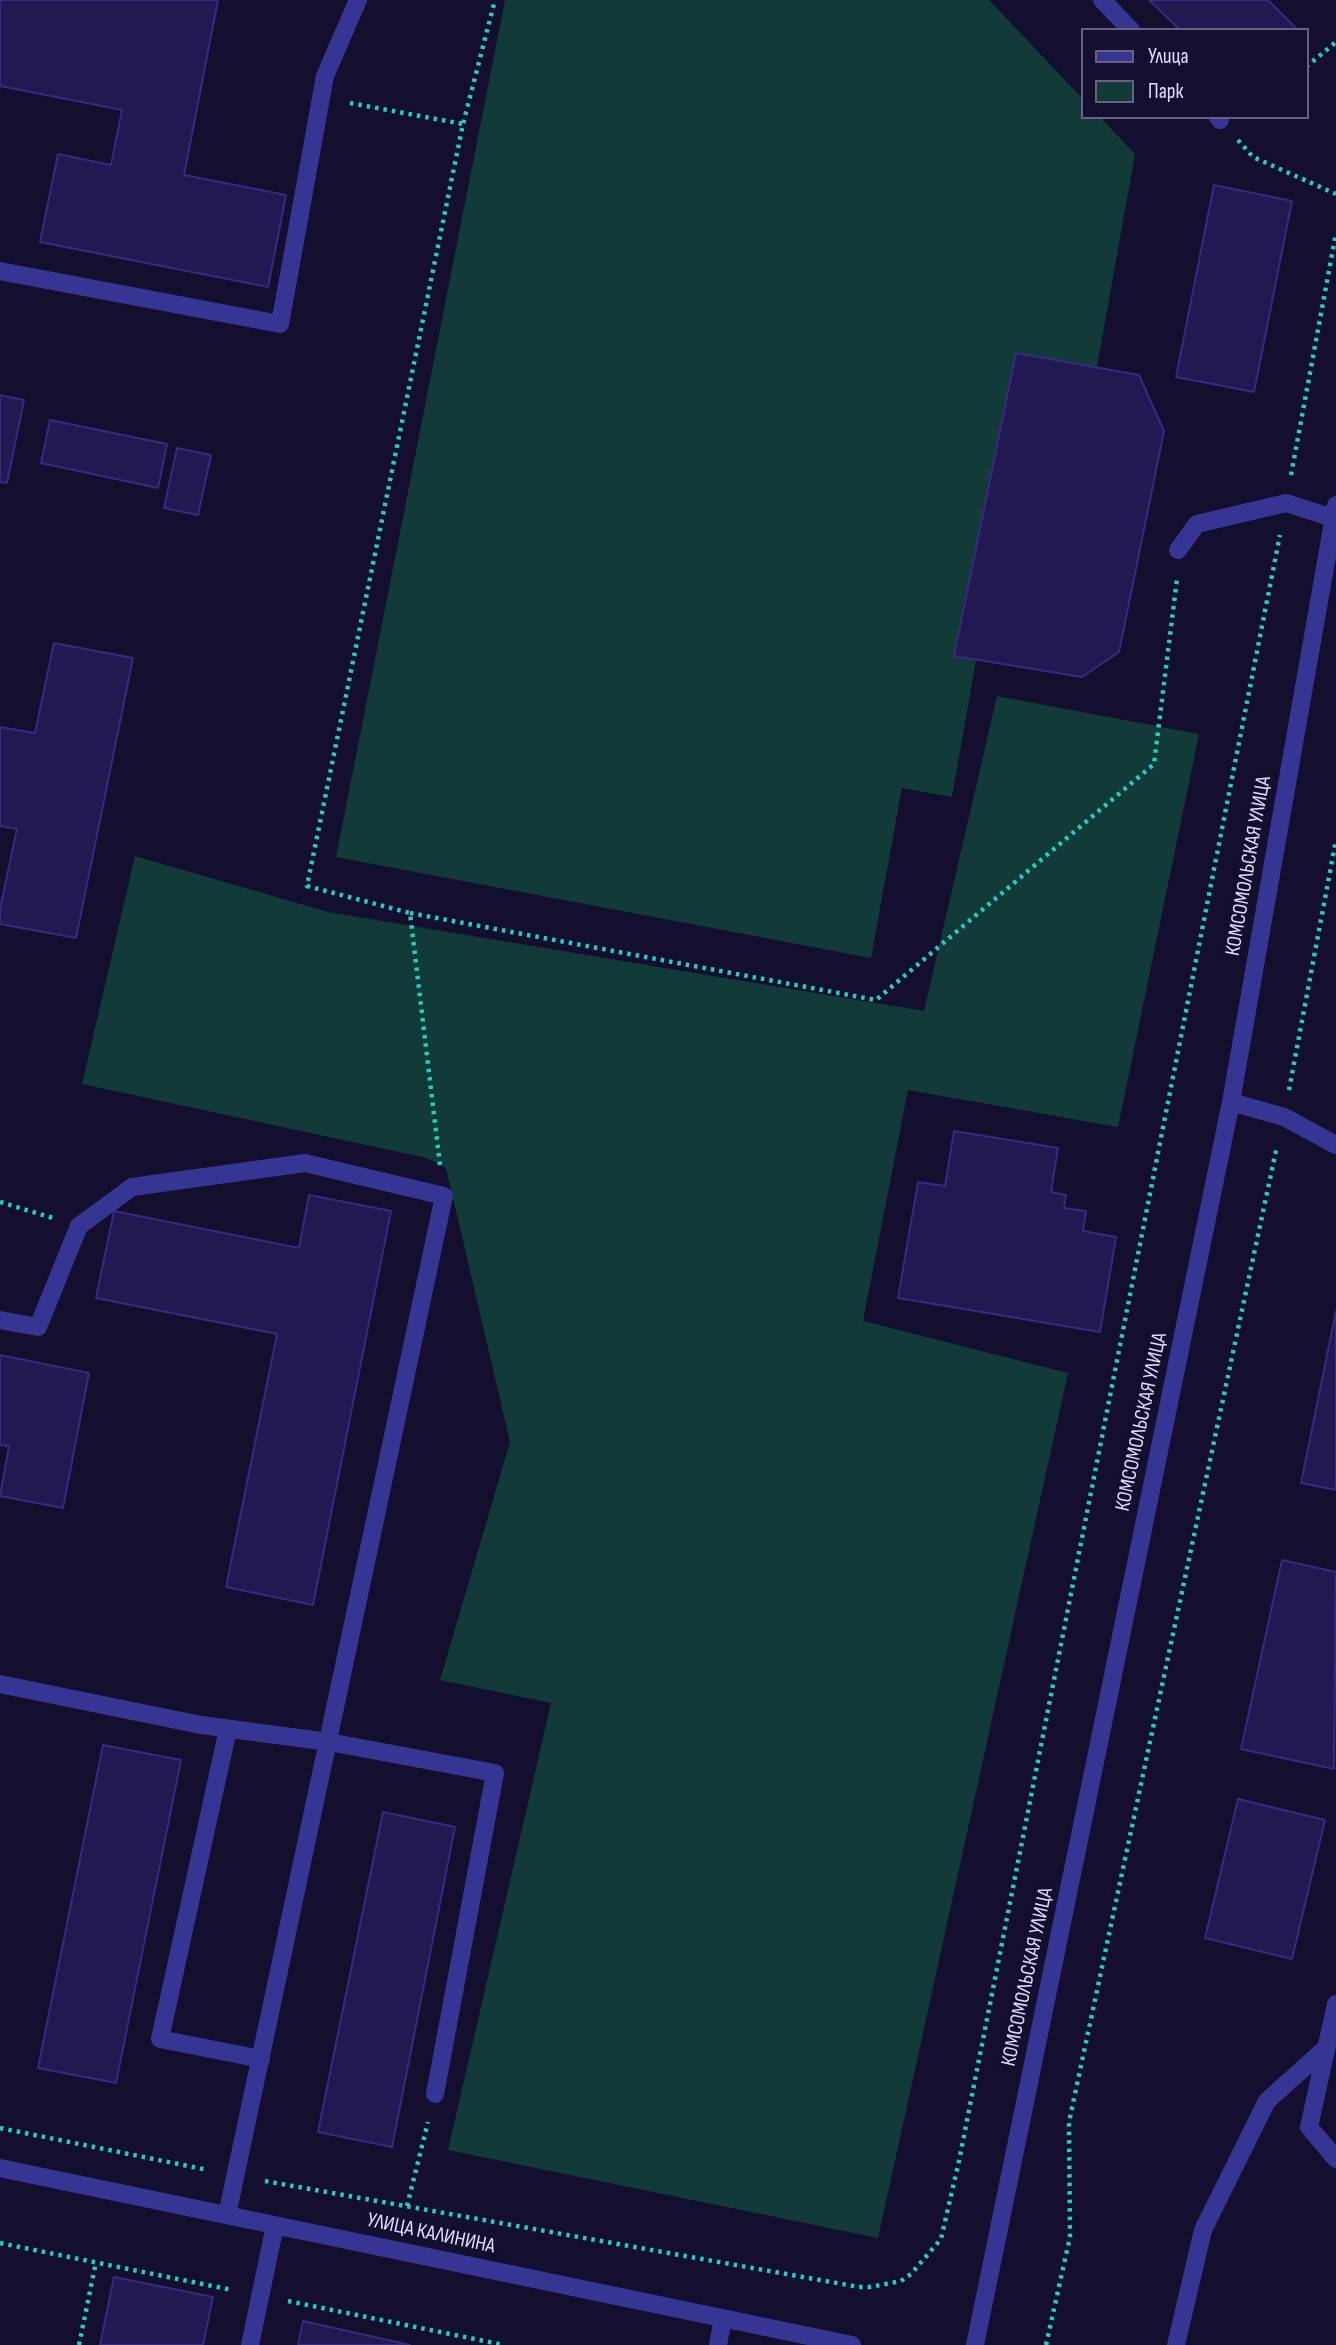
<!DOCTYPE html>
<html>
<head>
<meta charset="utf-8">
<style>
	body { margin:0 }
	#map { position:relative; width:1336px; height:2345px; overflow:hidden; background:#140f2f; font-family:"Sofia Sans Condensed",sans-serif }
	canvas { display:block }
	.legend { position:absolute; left:1081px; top:28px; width:228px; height:91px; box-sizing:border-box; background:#140f2f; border:2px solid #666182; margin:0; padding:9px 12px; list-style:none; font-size:21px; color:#e0ddff }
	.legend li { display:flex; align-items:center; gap:14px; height:35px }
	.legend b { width:35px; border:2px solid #666182 }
</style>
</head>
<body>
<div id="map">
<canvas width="1336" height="2345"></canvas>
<ul class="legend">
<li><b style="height:9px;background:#363593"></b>Улица</li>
<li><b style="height:19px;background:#113a38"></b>Парк</li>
</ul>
</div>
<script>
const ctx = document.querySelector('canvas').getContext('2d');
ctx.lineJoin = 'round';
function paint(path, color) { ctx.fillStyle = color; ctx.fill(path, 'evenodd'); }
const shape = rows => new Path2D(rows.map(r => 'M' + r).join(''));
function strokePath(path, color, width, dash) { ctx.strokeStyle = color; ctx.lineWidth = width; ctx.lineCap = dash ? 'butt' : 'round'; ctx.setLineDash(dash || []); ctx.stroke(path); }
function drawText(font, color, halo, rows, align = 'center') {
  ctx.font = font + ' "Sofia Sans Condensed",sans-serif'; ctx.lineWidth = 5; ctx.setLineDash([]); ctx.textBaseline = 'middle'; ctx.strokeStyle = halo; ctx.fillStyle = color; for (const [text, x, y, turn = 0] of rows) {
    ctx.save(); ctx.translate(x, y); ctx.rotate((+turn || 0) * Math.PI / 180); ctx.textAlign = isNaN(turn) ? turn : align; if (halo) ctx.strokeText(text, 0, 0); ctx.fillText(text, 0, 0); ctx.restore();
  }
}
paint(shape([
	[505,0,989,0,1082,98,1082,117,1100,117,1135,154,1097,367,1139,375,1164,431,1119,652,1082,677,976,660,952,797,902,788,871,958,336,857],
	[997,696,1199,734,1118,1127,908,1090,863,1321,1068,1373,878,2238,448,2150,551,1703,440,1680,510,1442,446,1168,427,1158,82,1084,135,856,328,912,924,1011]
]), '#113a38');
const building = shape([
	[0,0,218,0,184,175,286,195,268,287,40,242,58,154,111,165,122,110,0,86,0,0],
	[1149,0,1268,0,1298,30,1180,30,1149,0],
	[1214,185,1292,201,1254,392,1176,377,1214,185],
	[1016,353,1139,375,1164,431,1119,652,1082,677,954,656,1016,353],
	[0,395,24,400,7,483,0,482,0,395],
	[50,420,167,444,158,488,41,463,50,420],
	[177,448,211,455,198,515,164,508,177,448],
	[54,643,133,658,76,938,0,924,0,909,17,829,0,826,0,727,35,733,54,643],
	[954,1131,1058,1148,1051,1192,1066,1195,1064,1208,1086,1211,1083,1231,1116,1237,1100,1332,898,1298,918,1182,945,1186,954,1131],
	[309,1195,391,1211,313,1605,226,1587,277,1334,96,1298,114,1211,299,1248,309,1195],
	[1336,1311,1336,1490,1301,1483,1336,1311],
	[0,1355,89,1373,63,1508,0,1496,9,1446,0,1445,0,1355],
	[1282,1560,1336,1572,1334,1769,1241,1749,1282,1560],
	[103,1745,181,1760,116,2083,38,2068,103,1745],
	[1238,1799,1325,1820,1292,1959,1205,1938,1238,1799],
	[383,1812,455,1827,392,2147,318,2132,383,1812],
	[114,2277,213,2297,203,2345,100,2345,114,2277],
	[303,2321,410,2345,298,2345,303,2321]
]);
paint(building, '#231952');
strokePath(building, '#382981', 2);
strokePath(shape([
	[1306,67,1336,42],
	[350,103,463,124],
	[1238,140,1253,157,1336,194],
	[1291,475,1336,233],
	[410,913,876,1000,1154,764,1177,579],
	[1289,1090,1336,840],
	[440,1165,410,913,307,886,463,124,495,0],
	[0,1202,53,1218],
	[0,2128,208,2170],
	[265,2181,859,2287,870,2287,901,2281,911,2274,941,2239,959,2161,1280,535],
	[407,2206,428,2122],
	[0,2243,232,2290],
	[288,2301,504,2345],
	[79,2345,96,2262],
	[1046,2345,1070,2237,1069,2122,1277,1146]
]), '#24cdbe', 4.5, [3.5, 5]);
strokePath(shape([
	[1102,0,1131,30],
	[1218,117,1220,120],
	[0,271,280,324,325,76,358,0],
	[1178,550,1197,524,1286,503,1333,518],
	[1231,1102,1284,1117,1336,1145],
	[0,1320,38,1327,79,1226,132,1187,305,1163,444,1196,227,2215],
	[0,1684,201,1725,329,1742,495,1773,435,2094],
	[228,1729,160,2039,261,2059],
	[1336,2004,1309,2127,1336,2159],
	[0,2168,852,2345],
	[250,2345,275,2225],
	[718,2345,723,2318],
	[975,2345,1231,1102,1336,505],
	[1176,2345,1203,2230,1267,2101,1326,2048]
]), '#363593', 18);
drawText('21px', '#e0ddff', '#140f2f', [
	["КОМСОМОЛЬСКАЯ УЛИЦА",1249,866,-80],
	["КОМСОМОЛЬСКАЯ УЛИЦА",1142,1422,-78],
	["КОМСОМОЛЬСКАЯ УЛИЦА",1028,1977,-78],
	["УЛИЦА КАЛИНИНА",431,2234,12]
]);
</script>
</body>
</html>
